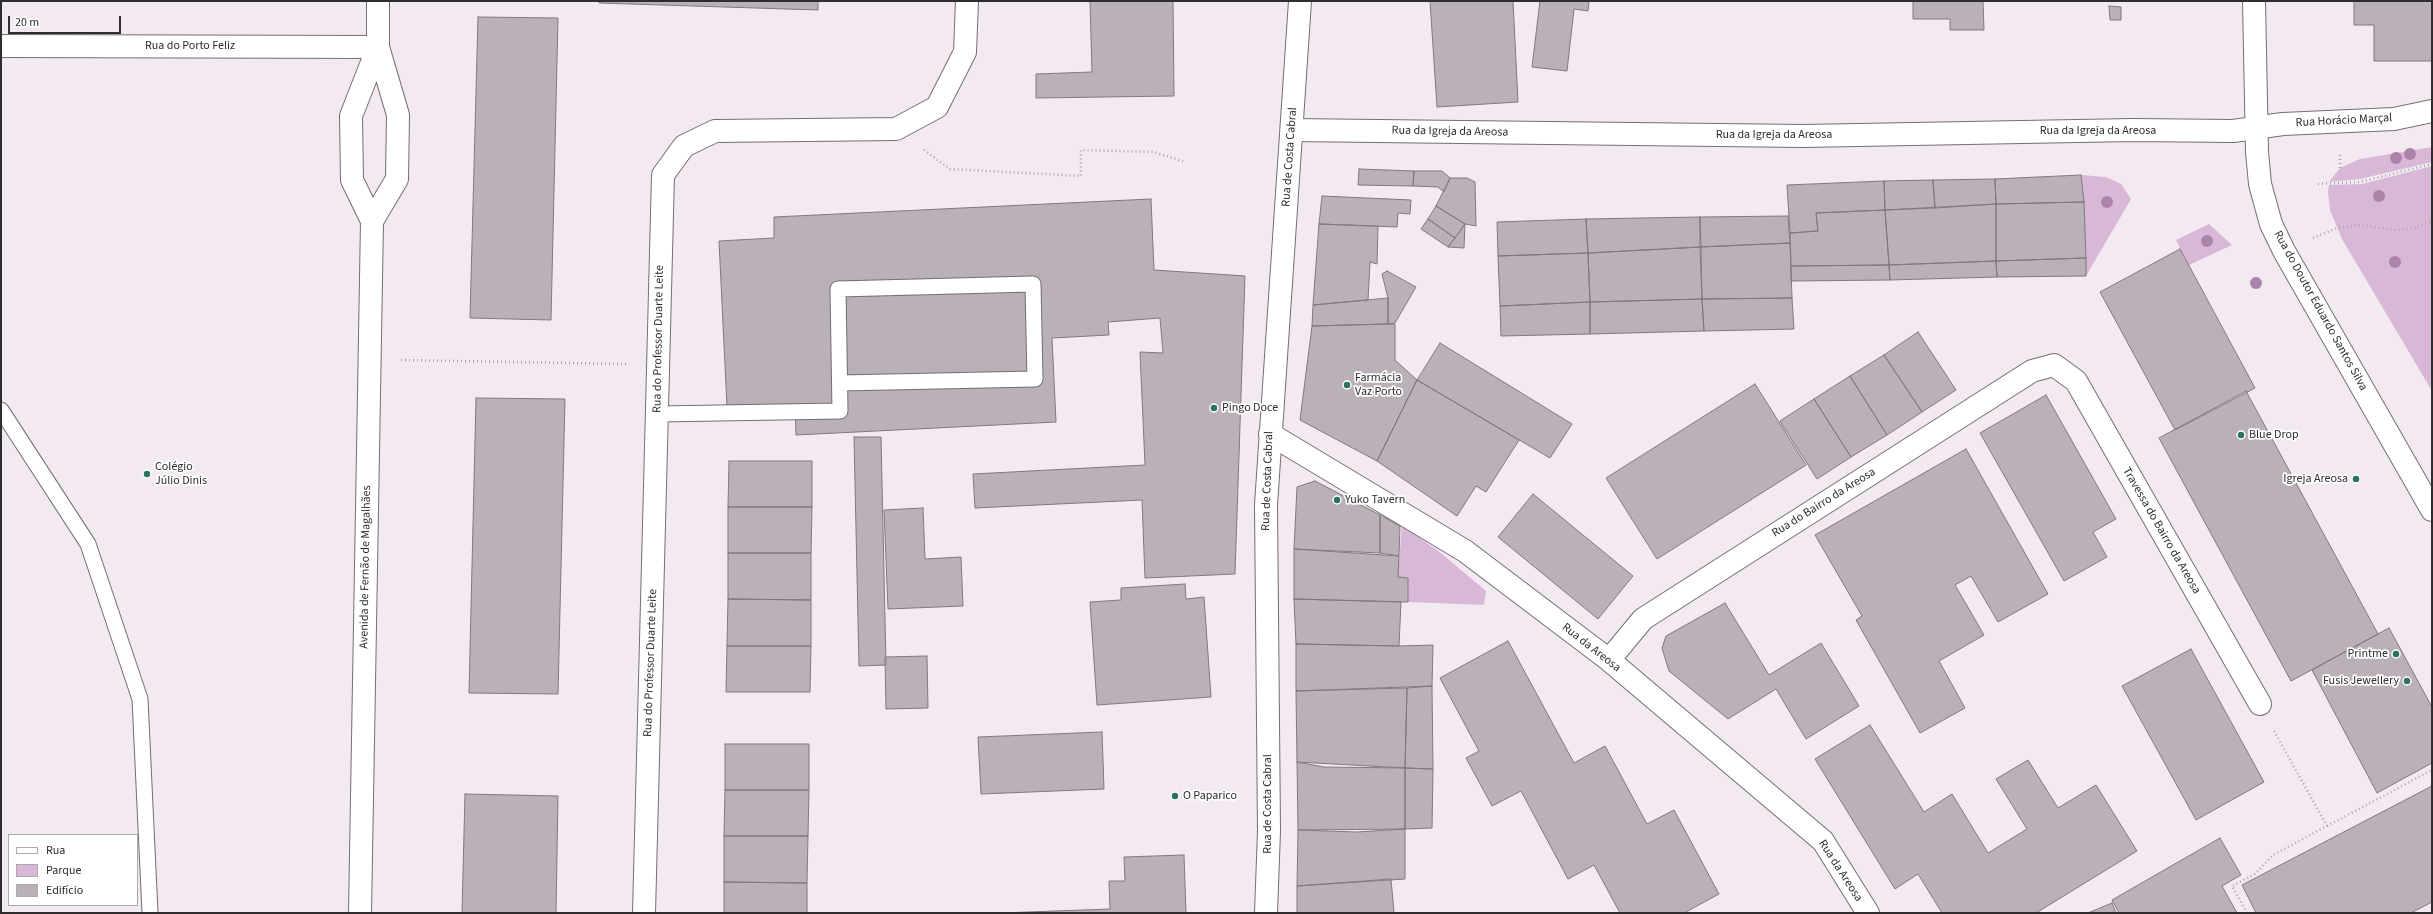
<!DOCTYPE html>
<html>
<head>
<meta charset="utf-8">
<style>
	body { margin:0 }
	#map { position:relative; width:2433px; height:914px; overflow:hidden; background:#f2e9f1; font-family:"Source Sans 3",sans-serif }
	canvas { display:block }
	.frame { position:absolute; inset:0; border:2px solid #302c30; pointer-events:none }
	.legend { position:absolute; left:8px; top:834px; width:130px; height:72px; box-sizing:border-box; background:#fff; border:1px solid #acabac; margin:0; padding:5px 7px; list-style:none; font-size:12px; color:#302c30 }
	.legend li { display:flex; align-items:center; gap:8px; height:20px }
	.legend b { width:20px; border:1px solid #acabac }
	.scale { position:absolute; left:8px; top:16px; width:113px; height:18px; box-sizing:border-box; border:2px solid #302c30; border-top:0; padding-left:5px; font-size:12px; line-height:14px; white-space:nowrap; color:#302c30; -webkit-text-stroke:3px #fff; paint-order:stroke }
</style>
</head>
<body>
<div id="map">
<canvas width="2433" height="914"></canvas>
<div class="frame"></div>
<ul class="legend">
<li><b style="height:5px;background:#fff"></b>Rua</li>
<li><b style="height:11px;background:#d9b7d6"></b>Parque</li>
<li><b style="height:11px;background:#b9b0b8"></b>Edifício</li>
</ul>
<div class="scale">20 m</div>
</div>
<script>
const ctx = document.querySelector('canvas').getContext('2d');
ctx.lineJoin = 'round';
function paint(path, color) { ctx.fillStyle = color; ctx.fill(path, 'evenodd'); }
const shape = rows => new Path2D(rows.map(r => 'M' + r).join(''));
function strokePath(path, color, width, dash) { ctx.strokeStyle = color; ctx.lineWidth = width; ctx.lineCap = dash ? 'butt' : 'round'; ctx.setLineDash(dash || []); ctx.stroke(path); }
function drawText(font, color, halo, rows, align = 'center') {
  ctx.font = font + ' "Source Sans 3",sans-serif'; ctx.lineWidth = 3.5; ctx.setLineDash([]); ctx.textBaseline = 'middle'; ctx.strokeStyle = halo; ctx.fillStyle = color; for (const [text, x, y, turn = 0] of rows) {
    ctx.save(); ctx.translate(x, y); ctx.rotate((+turn || 0) * Math.PI / 180); ctx.textAlign = isNaN(turn) ? turn : align; if (halo) ctx.strokeText(text, 0, 0); ctx.fillText(text, 0, 0); ctx.restore();
  }
}
paint(shape([
	[2432,147,2432,162,2360,179,2329,182,2340,168,2360,159],
	[2432,166,2432,391,2342,239,2330,210,2328,192,2329,185,2362,184],
	[2081,175,2106,177,2121,184,2131,199,2086,276],
	[2209,224,2232,245,2189,265,2176,240],
	[1402,525,1442,554,1486,591,1484,605,1408,602,1408,578,1398,577]
]), '#d9b7d6');
const building = shape([
	[599,1,818,1,818,10,599,3,599,1],
	[1090,1,1173,1,1174,96,1036,98,1036,74,1092,72,1090,1],
	[1430,1,1513,1,1518,102,1437,107,1430,1],
	[1540,1,1589,1,1588,11,1574,9,1567,71,1532,67,1540,1],
	[1913,1,1983,1,1984,30,1950,30,1950,19,1913,19,1913,1],
	[2354,1,2432,1,2432,61,2374,61,2374,25,2354,25,2354,1],
	[2109,6,2121,7,2121,20,2110,20,2109,6],
	[478,17,558,18,551,320,470,318,478,17],
	[1359,169,1414,171,1413,186,1358,185,1359,169],
	[1414,171,1442,171,1450,178,1444,192,1438,187,1413,186,1414,171],
	[2081,175,2084,202,1996,204,1995,179,2081,175],
	[1450,178,1467,178,1475,182,1476,226,1465,224,1436,206,1450,178],
	[1995,179,1996,204,1935,208,1933,180,1995,179],
	[1933,180,1935,208,1885,210,1884,181,1933,180],
	[1884,181,1885,210,1816,213,1818,231,1790,233,1787,185,1884,181],
	[1322,196,1411,200,1410,214,1398,213,1397,227,1319,224,1322,196],
	[1151,199,1154,270,1245,276,1235,574,1145,578,1142,500,975,508,973,474,1145,465,1140,352,1163,353,1160,318,1108,322,1109,335,1052,338,1056,422,796,435,795,404,727,407,719,241,774,238,774,217,1151,199],
	[2084,202,2086,258,1996,261,1996,204,2084,202],
	[1996,204,1996,261,1889,265,1885,210,1996,204],
	[1436,206,1465,224,1455,238,1428,219,1436,206],
	[1885,210,1889,265,1791,266,1790,233,1818,231,1816,213,1885,210],
	[1788,216,1790,243,1700,247,1700,217,1788,216],
	[1700,217,1701,247,1588,253,1586,219,1700,217],
	[1428,219,1455,238,1448,247,1421,229,1428,219],
	[1586,219,1588,253,1498,256,1497,222,1586,219],
	[1319,224,1378,226,1377,264,1370,262,1368,300,1313,305,1319,224],
	[1465,224,1464,248,1448,247,1455,238,1465,224],
	[1790,243,1792,298,1702,299,1700,247,1790,243],
	[1701,247,1702,299,1590,302,1588,253,1701,247],
	[2180,249,2255,388,2175,430,2100,292,2180,249],
	[1588,253,1590,302,1500,306,1498,256,1588,253],
	[2086,258,2086,276,1997,277,1996,261,2086,258],
	[1996,261,1997,277,1890,280,1889,265,1996,261],
	[1889,265,1890,280,1791,281,1791,266,1889,265],
	[1387,271,1416,287,1395,323,1388,324,1388,298,1382,274,1387,271],
	[1388,298,1388,324,1312,326,1313,305,1388,298],
	[1792,298,1794,329,1704,331,1702,299,1792,298],
	[1702,299,1704,331,1590,334,1590,302,1702,299],
	[1590,302,1590,334,1501,336,1500,306,1590,302],
	[1388,324,1395,324,1395,360,1417,380,1377,461,1300,420,1312,326,1388,324],
	[1918,332,1956,390,1922,412,1884,355,1918,332],
	[1440,343,1572,424,1550,458,1417,380,1440,343],
	[1884,355,1922,412,1887,435,1850,376,1884,355],
	[1850,376,1887,435,1851,457,1814,399,1850,376],
	[1417,380,1519,440,1486,492,1476,486,1457,516,1377,461,1417,380],
	[1755,384,1806,465,1657,559,1606,478,1755,384],
	[2246,391,2378,634,2291,681,2159,438,2246,391],
	[2046,395,2116,519,2093,532,2107,557,2064,581,1980,433,2046,395],
	[476,398,565,399,558,694,469,693,476,398],
	[1814,399,1851,457,1817,479,1780,421,1814,399],
	[854,437,881,437,886,665,859,666,854,437],
	[1966,449,2048,594,1998,622,1971,576,1955,585,1984,635,1939,661,1965,708,1920,733,1856,620,1862,616,1815,535,1966,449],
	[729,461,812,461,812,507,728,507,729,461],
	[1315,481,1380,515,1380,553,1294,549,1297,487,1315,481],
	[1533,494,1633,576,1598,619,1498,537,1533,494],
	[728,507,812,507,811,553,728,553,728,507],
	[923,508,925,559,961,557,963,606,888,609,884,510,923,508],
	[1380,515,1400,526,1399,556,1380,553,1380,515],
	[1294,549,1399,556,1398,577,1408,578,1408,602,1294,599,1294,549],
	[728,553,811,553,811,600,728,599,728,553],
	[1185,584,1186,599,1204,597,1211,697,1097,705,1090,602,1121,600,1121,588,1185,584],
	[728,599,811,600,811,646,727,646,728,599],
	[1294,599,1401,602,1399,646,1296,644,1294,599],
	[1725,603,1769,675,1821,643,1859,706,1806,739,1776,689,1728,719,1669,671,1662,648,1666,636,1725,603],
	[2389,628,2432,707,2432,763,2377,793,2312,670,2389,628],
	[1508,641,1574,763,1605,746,1647,824,1674,810,1719,894,1684,913,1620,913,1594,865,1568,879,1521,791,1492,806,1466,758,1479,751,1440,678,1508,641],
	[1296,644,1399,646,1433,645,1432,686,1296,691,1296,644],
	[727,646,811,646,810,692,726,692,727,646],
	[2191,649,2264,782,2196,820,2122,686,2191,649],
	[927,656,928,708,886,709,885,657,927,656],
	[1432,686,1433,769,1405,768,1407,688,1432,686],
	[1407,688,1405,768,1324,767,1297,762,1296,691,1407,688],
	[1870,725,1924,812,1952,794,1988,853,2027,829,1996,779,2028,760,2058,808,2096,785,2137,851,2036,913,1942,913,1918,874,1895,889,1815,759,1870,725],
	[1102,732,1104,789,981,794,978,737,1102,732],
	[725,744,809,744,809,790,725,790,725,744],
	[1297,762,1405,768,1405,829,1357,832,1298,830,1297,762],
	[1405,768,1433,769,1432,828,1405,829,1405,768],
	[2432,786,2432,902,2411,913,2256,913,2242,885,2432,786],
	[725,790,809,790,808,836,724,836,725,790],
	[465,794,558,796,556,913,462,913,465,794],
	[1405,829,1405,879,1297,886,1298,830,1405,829],
	[724,836,808,836,807,883,724,882,724,836],
	[2220,838,2241,875,2222,886,2237,913,2119,913,2112,900,2220,838],
	[1184,855,1186,913,1001,913,1110,909,1109,881,1125,881,1124,857,1184,855],
	[1391,879,1394,913,1297,913,1297,886,1391,879],
	[724,882,807,883,807,913,724,913,724,882],
	[2112,903,2116,913,2088,913,2112,903]
]);
paint(building, '#b9b0b8');
strokePath(building, '#80787f', 1);
const service = shape([
	[1,410,88,544,140,699,150,913],
	[658,414,840,411,838,289,1033,284,1035,379,840,383]
]);
const minor = shape([
	[2254,1,2257,152,2260,184,2271,224,2284,251,2432,510],
	[1,46,378,47],
	[1292,130,1803,136,2132,130,2233,131,2283,124,2394,119,2432,111],
	[1270,434,1465,551,1609,660,1823,841,1868,913],
	[1609,660,1643,619,2032,371,2054,365,2076,381,2260,704],
	[644,913,663,175,684,146,715,131,896,129,937,107,965,52,967,1]
]);
const secondary = shape([
	[1266,913,1269,831,1266,505,1300,1]
]);
const primary = shape([
	[372,221,397,179,398,115,378,47,378,1],
	[360,913,372,221,352,180,351,116,378,47]
]);
strokePath(service, '#756d74', 17);
strokePath(minor, '#756d74', 24);
strokePath(secondary, '#756d74', 24);
strokePath(primary, '#756d74', 24);
strokePath(shape([
	[924,150,950,169,1081,176,1081,150,1154,152,1185,162],
	[2340,168,2340,153],
	[2318,184,2360,182,2432,164],
	[2313,238,2337,228,2361,225,2396,230,2415,228,2432,221],
	[401,360,626,364],
	[2327,826,2432,770],
	[2247,913,2232,886,2255,874,2273,855,2327,826,2274,731]
]), '#aca5ab', 2.5, [1, 3]);
strokePath(service, '#fff', 15);
strokePath(minor, '#fff', 22);
strokePath(secondary, '#fff', 22);
strokePath(primary, '#fff', 22);
ctx.fillStyle = '#ac84aa';
for (const [x, y] of [
	[2410,154],
	[2396,158],
	[2379,196],
	[2107,202],
	[2207,241],
	[2395,262],
	[2256,283]
]) { ctx.beginPath(); ctx.arc(x, y, 6, 0, 2 * Math.PI); ctx.fill(); }
for (const [x, y, r, color] of [
	[1347,385,4,"#2c7164"],
	[1214,408,4,"#2c7164"],
	[2241,435,4,"#2c7164"],
	[147,474,4,"#2c7164"],
	[2356,479,4,"#2c7164"],
	[1337,500,4,"#2c7164"],
	[2396,654,4,"#2c7164"],
	[2407,681,4,"#2c7164"],
	[1175,796,4,"#2c7164"]
]) { const dot = new Path2D(); dot.arc(x, y, r, 0, 2 * Math.PI); ctx.fillStyle = color; ctx.fill(dot); strokePath(dot, '#fff', 1.5); }
drawText('12px', '#302c30', '#fff', [
	["Rua do Porto Feliz",190,46],
	["Rua Horácio Marçal",2344,121,-3],
	["Rua da Igreja da Areosa",2098,131],
	["Rua da Igreja da Areosa",1450,132,1],
	["Rua da Igreja da Areosa",1774,135],
	["Rua de Costa Cabral",1290,157,-86],
	["Rua do Doutor Eduardo Santos Silva",2320,311,61],
	["Rua do Professor Duarte Leite",659,339,-89],
	["Rua de Costa Cabral",1268,481,-88],
	["Rua do Bairro da Areosa",1824,503,-32],
	["Travessa do Bairro da Areosa",2161,531,60],
	["Avenida de Fernão de Magalhães",366,567,-89],
	["Rua da Areosa",1591,648,38],
	["Rua do Professor Duarte Leite",651,663,-88],
	["Rua de Costa Cabral",1268,804,-90],
	["Rua da Areosa",1840,871,57]
]);
drawText('12px', '#302c30', '#fff', [
	["Farmácia",1355,378],
	["Vaz Porto",1355,392],
	["Pingo Doce",1222,408],
	["Blue Drop",2249,435],
	["Colégio",155,467],
	["Júlio Dinis",155,481],
	["Igreja Areosa",2348,479,"right"],
	["Yuko Tavern",1345,500],
	["Printme",2388,654,"right"],
	["Fusis Jewellery",2399,681,"right"],
	["O Paparico",1183,796]
], 'left');
</script>
</body>
</html>
